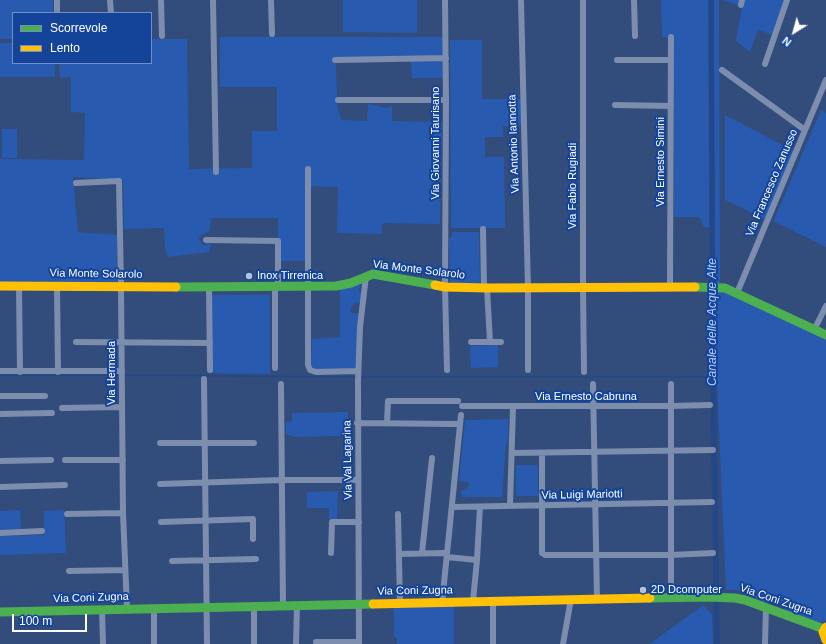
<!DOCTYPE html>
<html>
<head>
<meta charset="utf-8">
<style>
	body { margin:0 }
	#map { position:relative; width:826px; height:644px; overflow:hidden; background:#324c7b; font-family:Arial,sans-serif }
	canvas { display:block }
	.legend { position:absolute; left:12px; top:12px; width:140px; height:52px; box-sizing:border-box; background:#13449a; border:1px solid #718fc2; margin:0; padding:5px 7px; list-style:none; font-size:12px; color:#fff }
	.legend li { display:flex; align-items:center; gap:8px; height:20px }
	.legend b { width:20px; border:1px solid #718fc2 }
	.north { position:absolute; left:774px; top:12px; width:40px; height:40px; -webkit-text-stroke:3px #13449a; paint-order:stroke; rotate:217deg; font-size:11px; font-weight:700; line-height:16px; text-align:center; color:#fff }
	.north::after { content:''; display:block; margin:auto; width:14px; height:18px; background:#fff; clip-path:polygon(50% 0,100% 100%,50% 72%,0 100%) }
	.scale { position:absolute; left:12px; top:614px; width:75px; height:18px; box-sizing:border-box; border:2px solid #fff; border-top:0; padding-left:5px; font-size:12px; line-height:14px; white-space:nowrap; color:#fff; -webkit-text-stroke:3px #13449a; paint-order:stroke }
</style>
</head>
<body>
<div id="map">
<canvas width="826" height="644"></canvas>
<ul class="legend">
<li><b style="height:5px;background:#4caf50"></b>Scorrevole</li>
<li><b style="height:5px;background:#ffc107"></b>Lento</li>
</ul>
<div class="north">N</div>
<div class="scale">100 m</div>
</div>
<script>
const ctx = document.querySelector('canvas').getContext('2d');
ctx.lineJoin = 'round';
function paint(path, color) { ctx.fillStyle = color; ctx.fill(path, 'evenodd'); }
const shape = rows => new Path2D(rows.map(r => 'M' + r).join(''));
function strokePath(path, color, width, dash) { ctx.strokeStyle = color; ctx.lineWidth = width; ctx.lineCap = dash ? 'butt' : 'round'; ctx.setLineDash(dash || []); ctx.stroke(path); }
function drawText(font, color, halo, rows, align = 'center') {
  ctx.font = font + ' Arial,sans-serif'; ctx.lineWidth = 4; ctx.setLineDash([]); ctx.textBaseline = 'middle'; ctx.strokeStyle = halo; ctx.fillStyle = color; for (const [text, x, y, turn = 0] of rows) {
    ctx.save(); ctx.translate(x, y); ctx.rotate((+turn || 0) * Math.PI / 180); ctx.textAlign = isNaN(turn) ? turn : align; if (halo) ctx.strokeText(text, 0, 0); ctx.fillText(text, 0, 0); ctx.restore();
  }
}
paint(shape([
	[0,0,53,0,53,13,13,13,13,39,0,39],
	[343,0,417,0,417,33,343,32],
	[661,0,719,0,720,283,714,283,714,228,704,227,699,217,674,217,674,38,662,37],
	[724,0,786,0,773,35,758,30,750,52,736,41,742,7],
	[220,37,444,37,444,57,336,57,337,107,342,120,367,121,368,104,387,108,392,106,392,121,442,122,440,224,385,223,382,224,382,234,337,233,338,187,308,186,306,261,278,261,278,218,211,218,210,230,199,237,200,241,202,244,205,246,207,243,211,244,209,252,168,257,165,248,164,228,124,229,123,180,73,177,78,232,117,235,117,283,0,282,0,159,84,160,85,113,71,112,71,77,60,78,59,63,151,63,151,39,187,39,189,169,252,168,252,131,277,131,277,87,220,87],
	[450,40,482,40,482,99,522,99,522,126,503,126,503,137,485,137,485,157,504,157,505,228,451,228],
	[0,43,13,43,13,63,55,63,55,77,0,77],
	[444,60,445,78,412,78,411,61],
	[821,110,826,113,826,247,775,222,774,220],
	[725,115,794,151,765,219,725,200],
	[2,129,17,129,17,158,2,158],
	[452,232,479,232,480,284,450,285,449,238,452,237],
	[361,283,359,291,362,295,361,302,354,304,351,308,350,311,352,313,360,313,355,369,312,370,311,364,312,339,340,337,340,289],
	[713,292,733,292,826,339,826,620,819,624,786,612,783,606,772,602,765,604,738,590,726,590],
	[212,295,270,295,270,374,212,373],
	[498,345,498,367,471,368,470,346],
	[348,412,348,435,340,436,294,437,286,434,286,422,292,421,292,413],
	[508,419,508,441,506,443,502,497,462,497,461,491,467,488,469,485,468,482,459,481,465,420],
	[516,465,538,465,538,496,516,496],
	[338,491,337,519,329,519,329,508,307,508,307,492],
	[20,510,21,529,0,530,0,511],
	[64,510,66,553,0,555,0,536,44,535,44,511],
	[454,605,454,644,397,644,397,637,394,637,394,607],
	[703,605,712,614,713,644,650,644]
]), '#285bb0');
strokePath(shape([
	[0,375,119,375],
	[123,375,357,377],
	[361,377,713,377]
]), '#244887', 1.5);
strokePath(shape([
	[711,0,713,377,717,644]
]), '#244887', 5.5);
strokePath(shape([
	[110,0,111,13],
	[161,0,162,36],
	[213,0,216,172],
	[271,0,272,34],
	[445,0,446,100,445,287,447,370],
	[521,0,528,288,528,370],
	[583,0,583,287,584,372],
	[634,0,635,36],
	[741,5,742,0],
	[57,13,57,0],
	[335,60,446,58],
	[617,60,671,60],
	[765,64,787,0],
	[722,70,805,130],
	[338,100,446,100],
	[615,105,671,106],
	[308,169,308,365,310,370,316,372,358,371],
	[76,183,119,181,121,287,123,513,127,608],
	[483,229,484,288],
	[206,240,278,241,278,286],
	[57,285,58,372],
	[19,286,20,372],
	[209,286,210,370],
	[670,287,671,37],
	[487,288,490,342],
	[737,293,826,80],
	[814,330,826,306],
	[76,342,210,343],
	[471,342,501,342],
	[275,368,275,286],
	[0,371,122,371],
	[204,379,207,644],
	[281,384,283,605],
	[593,384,597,599],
	[0,396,45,396],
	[462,406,671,406,710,405],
	[62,408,122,407],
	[0,414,52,413],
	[357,423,456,424],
	[387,423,388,401,458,401],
	[160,443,254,443],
	[512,453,713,450],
	[65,460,123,460],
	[0,461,51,460],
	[160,484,282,480,358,480],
	[0,487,65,485],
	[510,505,513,407],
	[452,507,712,502],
	[67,514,123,513],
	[398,514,400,603],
	[161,522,253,519,253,539],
	[0,533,42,531],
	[331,553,332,522,359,522],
	[422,553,432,458],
	[542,553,542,453],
	[399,554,444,553],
	[545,555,671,555,713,553],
	[447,557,477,560],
	[172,561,256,559],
	[69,571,125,570],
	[671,597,671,384],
	[473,601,477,560,480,507],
	[493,601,493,644],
	[442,603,461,415],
	[254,606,254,644],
	[154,608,154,644],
	[102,609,103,644],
	[316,642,359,642],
	[296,644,297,605],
	[359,644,358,382,360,327,366,276],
	[563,644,571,599],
	[765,644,766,607]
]), '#7d8dad', 6);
strokePath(shape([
	[176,287,336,286,351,283,373,274,435,285],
	[695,287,725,288,826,335],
	[650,598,707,597,735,598,745,600,824,629],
	[0,612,373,604]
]), '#4caf50', 9);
strokePath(shape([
	[435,285,445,287,487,288,695,287],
	[0,286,176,287],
	[373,604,650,598],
	[826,627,823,632,826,640]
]), '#ffc107', 9);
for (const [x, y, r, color] of [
	[249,276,4,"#b7c0d1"],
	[643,590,4,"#b7c0d1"]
]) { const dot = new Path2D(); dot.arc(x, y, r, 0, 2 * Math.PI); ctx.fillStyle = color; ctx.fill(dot); strokePath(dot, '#13449a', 1.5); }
drawText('11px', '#fff', '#13449a', [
	["Via Giovanni Taurisano",436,143,-90],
	["Via Antonio Iannotta",514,144,-92],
	["Via Ernesto Simini",661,162,-90],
	["Via Francesco Zanusso",772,183,-67],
	["Via Fabio Rugiadi",573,186,-90],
	["Via Monte Solarolo",419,270,7],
	["Via Monte Solarolo",96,274,1],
	["Via Hermada",112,373,-90],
	["Via Ernesto Cabruna",586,397],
	["Via Val Lagarina",348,460,-91],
	["Via Luigi Mariotti",582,495,-1],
	["Via Coni Zugna",415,591,-1],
	["Via Coni Zugna",91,598,-2],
	["Via Coni Zugna",776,600,19]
]);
drawText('11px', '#fff', '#13449a', [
	["Inox Tirrenica",257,276],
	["2D Dcomputer",651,590]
], 'left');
drawText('italic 12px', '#b3cefa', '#13449a', [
	["Canale delle Acque Alte",713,322,-90]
]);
</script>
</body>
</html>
